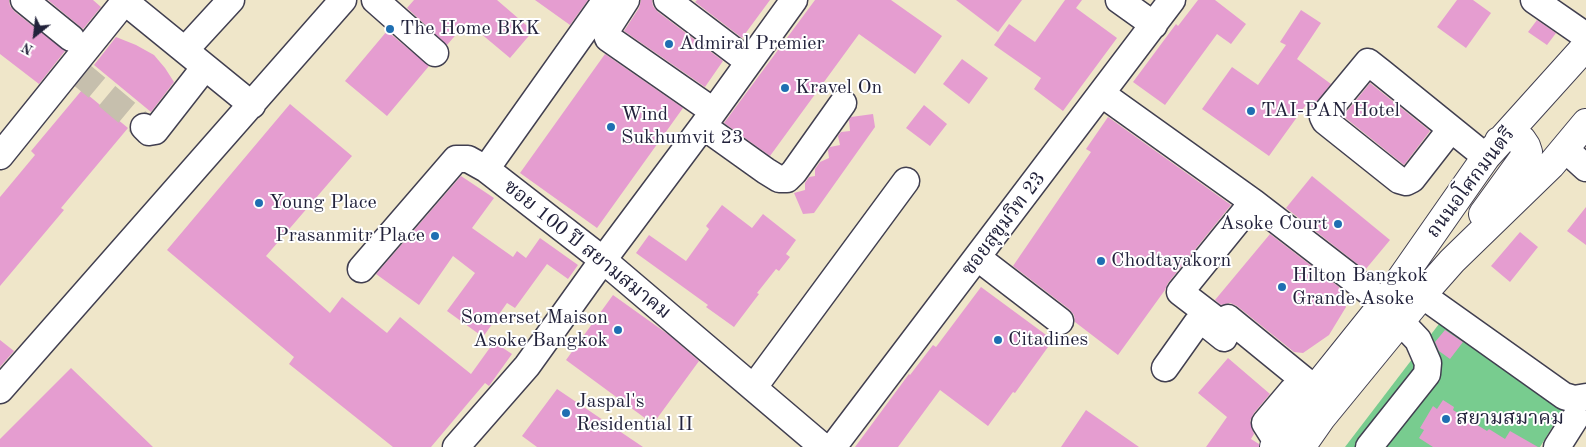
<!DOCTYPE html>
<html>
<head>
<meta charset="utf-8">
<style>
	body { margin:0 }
	#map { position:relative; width:1586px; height:447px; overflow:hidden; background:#efe6c9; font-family:"Old Standard TT",serif }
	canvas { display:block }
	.north { position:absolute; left:10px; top:10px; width:50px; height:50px; -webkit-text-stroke:4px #fff; paint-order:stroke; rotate:209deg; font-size:14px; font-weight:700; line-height:20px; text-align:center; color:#22223b }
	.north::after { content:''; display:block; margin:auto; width:18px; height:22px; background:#22223b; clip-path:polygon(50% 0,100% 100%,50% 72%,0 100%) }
</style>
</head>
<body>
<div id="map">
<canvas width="1586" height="447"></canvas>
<div class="north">N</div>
</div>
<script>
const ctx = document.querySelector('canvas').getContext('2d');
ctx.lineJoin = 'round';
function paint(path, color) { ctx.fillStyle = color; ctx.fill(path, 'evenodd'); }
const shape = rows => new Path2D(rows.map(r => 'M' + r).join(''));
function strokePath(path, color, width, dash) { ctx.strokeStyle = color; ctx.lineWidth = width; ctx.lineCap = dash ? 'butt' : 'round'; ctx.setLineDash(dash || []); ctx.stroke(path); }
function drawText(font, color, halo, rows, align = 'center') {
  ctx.font = font + ' "Old Standard TT","Noto Serif Thai",serif'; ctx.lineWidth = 4; ctx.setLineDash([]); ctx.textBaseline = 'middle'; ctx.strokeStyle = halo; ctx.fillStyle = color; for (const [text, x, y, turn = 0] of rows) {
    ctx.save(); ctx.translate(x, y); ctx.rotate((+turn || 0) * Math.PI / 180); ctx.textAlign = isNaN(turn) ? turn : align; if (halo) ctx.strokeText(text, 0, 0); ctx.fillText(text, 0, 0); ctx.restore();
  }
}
paint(shape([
	[1442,320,1563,410,1540,447,1345,447]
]), '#78cc8f');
paint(shape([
	[0,0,9,0,10,6,15,12,65,51,39,84,0,54],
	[48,0,93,0,101,7,83,29],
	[414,0,497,0,533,31,510,58,467,22,447,45,407,8],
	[535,0,588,0,570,25],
	[641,0,652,0,653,6,658,12,723,61,705,87,624,31,639,8],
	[697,0,770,0,742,38,695,2],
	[815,0,891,0,942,36,915,74,859,34,770,156,724,123],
	[956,0,1022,0,998,32],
	[1065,0,1082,0,1076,8,1117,38,1063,111,1034,89,1041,78,994,45,1009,24,1035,42],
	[1198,0,1215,0,1246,24,1231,44,1217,34,1165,105,1133,82,1176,24,1178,26],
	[1457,0,1473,0,1491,13,1466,48,1437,27],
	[1301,10,1321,23,1297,59,1331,84,1310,110,1305,106,1269,156,1202,109,1232,67,1258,85,1286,45,1280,42],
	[1537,20,1556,33,1547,45,1528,32],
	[387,31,429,66,387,116,345,81],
	[116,37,136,45,154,55,165,68,174,82,151,112,94,65],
	[605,54,683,108,597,228,520,173],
	[962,59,988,78,969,104,943,84],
	[1370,83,1430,131,1404,165,1343,116],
	[82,90,128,128,61,208,64,210,0,286,0,197,35,155,31,151],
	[290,104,352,156,266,256,330,313,342,297,387,333,400,317,471,374,494,342,512,354,489,386,485,383,431,447,393,447,289,364,294,357,167,250],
	[924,105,947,124,930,146,906,128],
	[873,114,875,127,814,213,803,214,794,193,805,190,805,183,809,177,815,176,815,169,820,162,829,158,828,150,830,147,840,145,838,136,841,132,850,131,849,120,851,117],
	[1108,117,1231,205,1168,283,1165,290,1118,355,1075,322,1074,315,1069,309,1013,266,1091,152,1086,149],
	[461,176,494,198,472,228,513,257,517,251,526,258,540,238,578,265,568,279,547,264,515,308,507,303,483,337,447,311,475,273,453,256,419,305,376,274],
	[1312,176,1390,240,1365,270,1286,208],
	[722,205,752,228,763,214,796,240,786,254,790,257,779,271,776,269,757,293,759,294,734,327,706,307,708,305,636,253,649,235,686,261,709,229,706,226],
	[1586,207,1586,245,1567,231],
	[1520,232,1538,247,1510,282,1491,266],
	[1270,234,1339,287,1346,307,1329,335,1303,353,1294,352,1237,306,1230,303,1221,305,1215,300],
	[981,287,1053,340,1015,393,1013,392,988,426,940,390,898,447,855,447,909,374,910,375,933,345,936,347],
	[613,295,669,335,699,361,653,424,566,360],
	[1445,330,1463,342,1450,359,1439,351,1435,342],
	[0,340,14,351,0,367],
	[1228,358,1270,394,1254,413,1250,421,1254,434,1251,439,1259,444,1259,447,1206,447,1227,417,1198,393],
	[71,368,153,447,0,447,0,439],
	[557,389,643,447,537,447,522,436],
	[1443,400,1454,407,1453,410,1487,431,1489,429,1505,439,1510,431,1538,447,1433,447,1419,438,1424,430,1420,428,1433,406,1437,409],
	[1086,410,1139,447,1061,447]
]), '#e59dd0');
strokePath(shape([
	[77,71,144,127]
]), '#c6bfad', 26, [26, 13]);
const minor = shape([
	[24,0,71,38],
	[123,0,252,105],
	[375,0,435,53],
	[626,0,606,31,608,38,713,111],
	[667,0,749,62],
	[1119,0,1154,25],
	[1534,0,1586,36],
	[185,50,231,0],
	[1102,94,1253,202,1384,303],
	[703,126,766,171,779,179,787,179,794,172,843,103],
	[144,127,149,132,155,131,205,67],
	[1451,129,1412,179,1406,182,1399,180,1325,121,1323,117,1325,114,1368,62,1382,73,1486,157],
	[1565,149,1586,168],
	[0,156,125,1],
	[486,169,606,0],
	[1253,202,1180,292,1223,325,1228,318,1315,389],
	[978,258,1060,321],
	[361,269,456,159,468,159,486,169,603,260,823,447],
	[1422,295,1564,396,1574,399,1586,397],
	[1165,368,1197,323,1209,326,1224,338],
	[754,387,906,181],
	[0,390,343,0],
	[1277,442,1265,423,1292,391],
	[456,447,527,366,603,260,703,126,794,0],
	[833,447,1172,0],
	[1369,447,1427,374,1428,363,1418,340,1400,321],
	[1557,447,1586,401]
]);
const major = shape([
	[1483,214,1528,152,1526,146,1522,140,1515,138,1508,137,1499,141],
	[1274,447,1315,389,1384,303,1486,157,1586,46],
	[1301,447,1322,417,1422,295,1452,261,1551,165,1586,123]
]);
strokePath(minor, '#413f50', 29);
strokePath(major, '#413f50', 30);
strokePath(minor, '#fff', 26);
strokePath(major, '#fff', 28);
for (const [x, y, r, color] of [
	[390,29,5,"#1f6fb2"],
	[669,44,5,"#1f6fb2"],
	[785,88,5,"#1f6fb2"],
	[1251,111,5,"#1f6fb2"],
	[611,127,5,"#1f6fb2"],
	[259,203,5,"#1f6fb2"],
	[1338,224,5,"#1f6fb2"],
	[435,236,5,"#1f6fb2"],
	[1101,261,5,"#1f6fb2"],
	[1282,287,5,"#1f6fb2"],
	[618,330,5,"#1f6fb2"],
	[998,340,5,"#1f6fb2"],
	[566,413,5,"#1f6fb2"],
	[1446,419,5,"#1f6fb2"]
]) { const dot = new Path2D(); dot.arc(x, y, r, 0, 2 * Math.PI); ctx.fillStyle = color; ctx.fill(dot); strokePath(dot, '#fff', 2); }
drawText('20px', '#22223b', '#fff', [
	["The Home BKK",400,29],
	["Admiral Premier",679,44],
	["Kravel On",795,88],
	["TAI-PAN Hotel",1261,111],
	["Wind",621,115],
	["Sukhumvit 23",621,138],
	["Young Place",269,203],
	["Asoke Court",1328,224,"right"],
	["Prasanmitr Place",425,236,"right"],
	["Chodtayakorn",1111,261],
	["Hilton Bangkok",1292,276],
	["Grande Asoke",1292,299],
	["Somerset Maison",608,318,"right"],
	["Asoke Bangkok",608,341,"right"],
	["Citadines",1008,340],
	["Jaspal's",576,402],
	["Residential II",576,425],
	["สยามสมาคม",1456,419]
], 'left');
drawText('20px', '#22223b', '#fff', [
	["ถนนอโศกมนตรี",1471,183,-53],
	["ซอยสุขุมวิท 23",1004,224,-53],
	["ซอย 100 ปี สยามสมาคม",587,250,39]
]);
</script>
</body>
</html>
